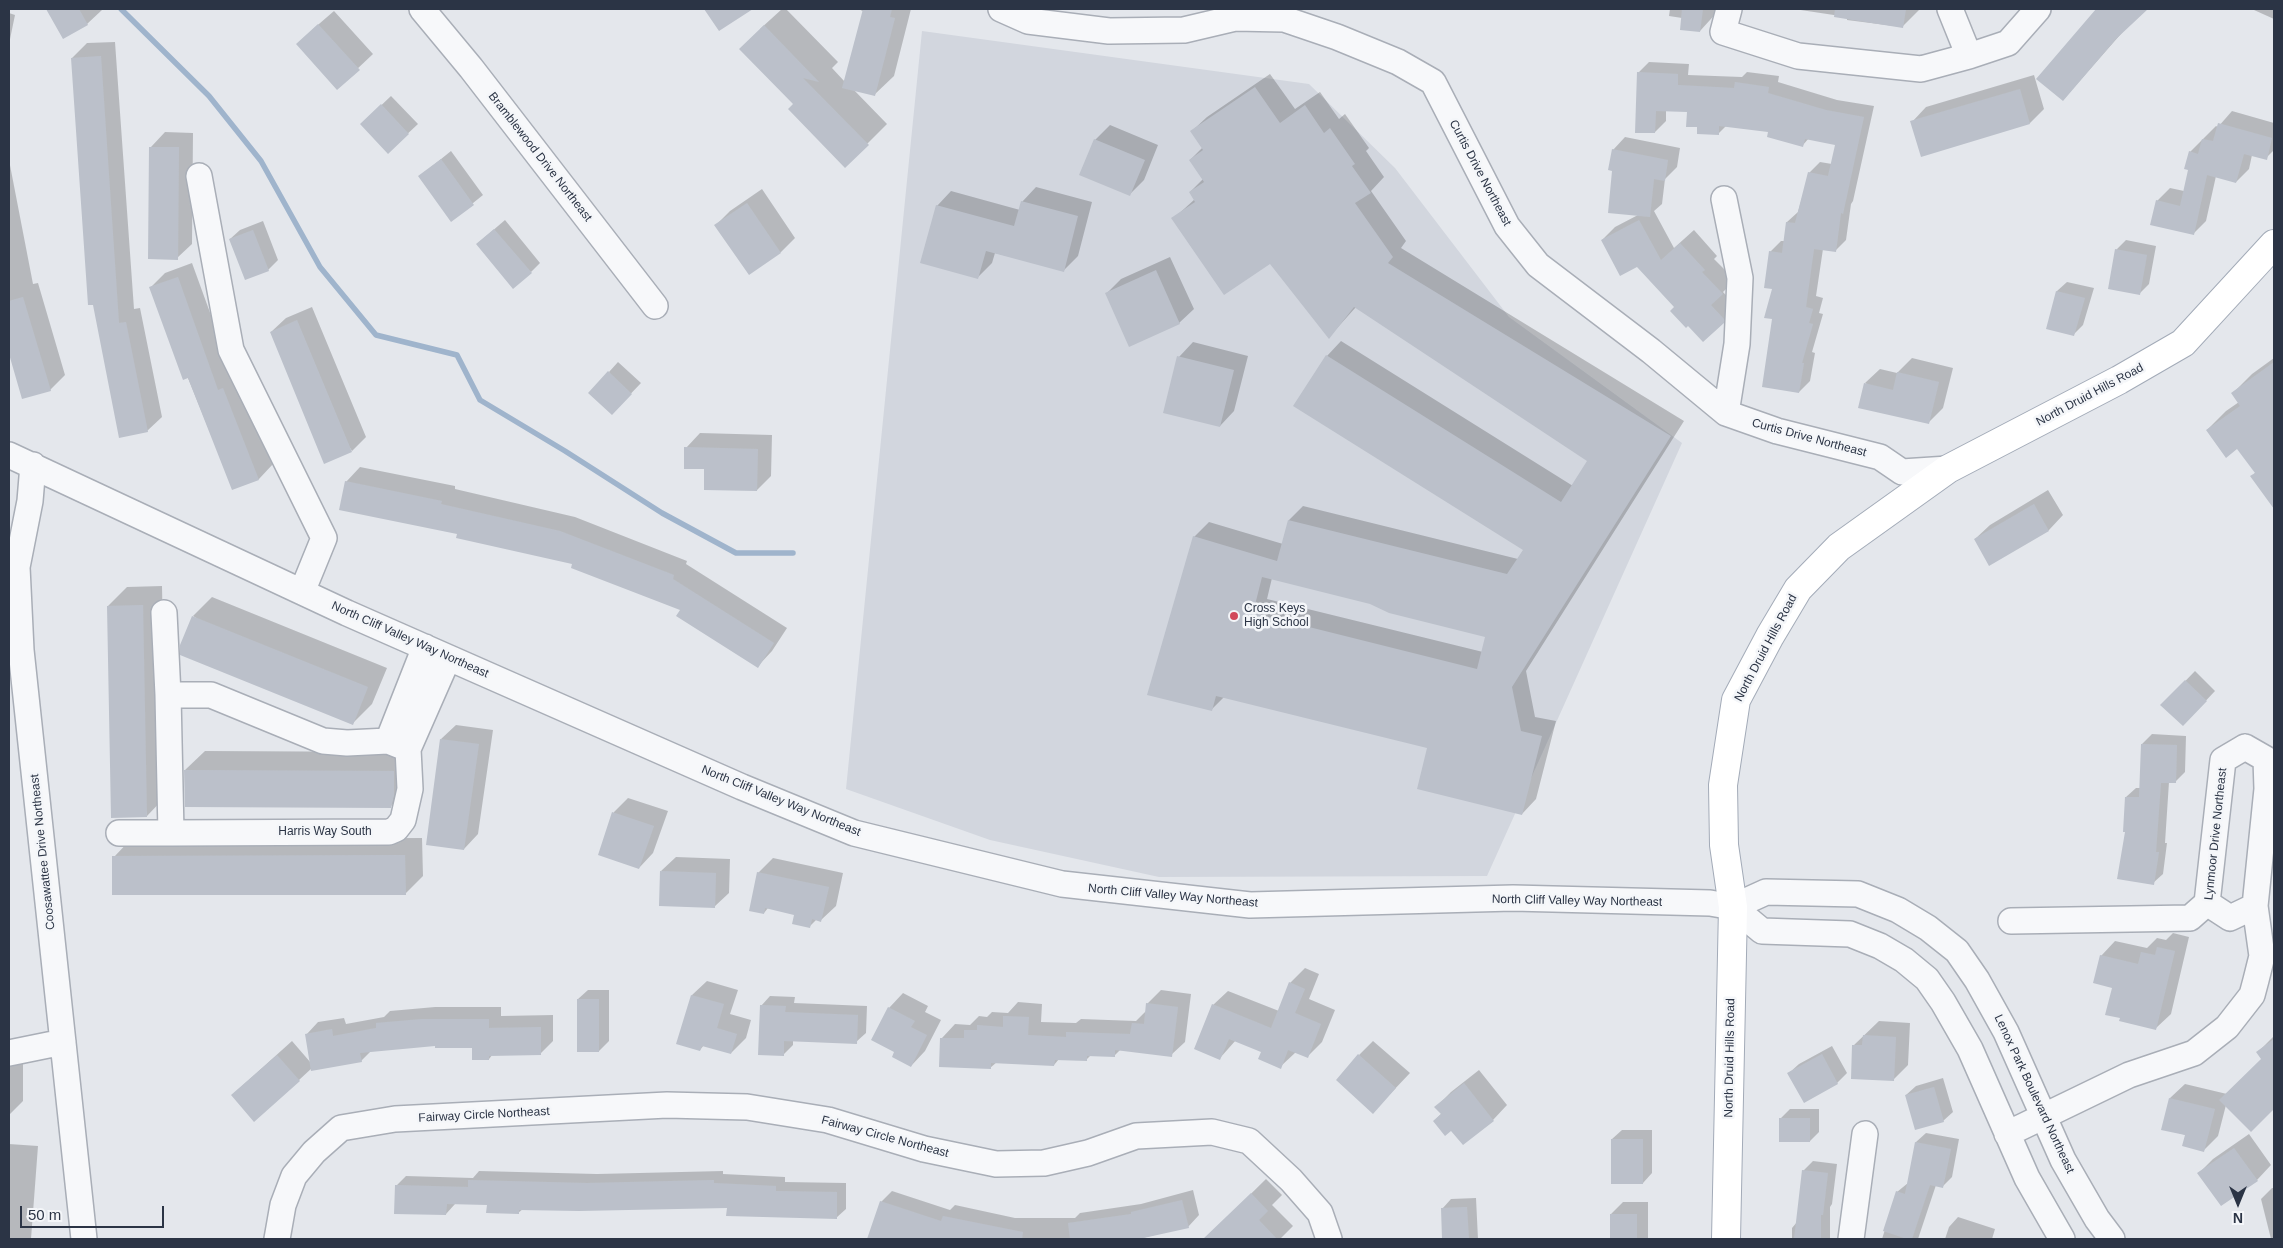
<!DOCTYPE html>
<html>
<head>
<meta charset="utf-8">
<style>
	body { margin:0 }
	#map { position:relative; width:2283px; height:1248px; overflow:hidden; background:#e4e7ec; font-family:Helvetica,sans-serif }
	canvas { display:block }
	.frame { position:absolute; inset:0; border:10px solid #2b3445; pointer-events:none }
	.north { position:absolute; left:2213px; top:1178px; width:50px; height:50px; -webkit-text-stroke:4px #f4f6f9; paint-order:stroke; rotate:180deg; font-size:14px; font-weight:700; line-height:20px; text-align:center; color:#2b3445 }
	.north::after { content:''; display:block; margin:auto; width:18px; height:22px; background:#2b3445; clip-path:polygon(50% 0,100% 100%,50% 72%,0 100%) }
	.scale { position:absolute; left:20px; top:1206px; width:144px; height:22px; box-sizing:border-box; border:2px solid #2b3445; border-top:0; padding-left:6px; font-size:15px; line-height:18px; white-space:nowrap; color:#2b3445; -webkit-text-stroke:4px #f4f6f9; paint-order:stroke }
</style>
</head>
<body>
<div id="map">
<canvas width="2283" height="1248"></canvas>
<div class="frame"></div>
<div class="north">N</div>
<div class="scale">50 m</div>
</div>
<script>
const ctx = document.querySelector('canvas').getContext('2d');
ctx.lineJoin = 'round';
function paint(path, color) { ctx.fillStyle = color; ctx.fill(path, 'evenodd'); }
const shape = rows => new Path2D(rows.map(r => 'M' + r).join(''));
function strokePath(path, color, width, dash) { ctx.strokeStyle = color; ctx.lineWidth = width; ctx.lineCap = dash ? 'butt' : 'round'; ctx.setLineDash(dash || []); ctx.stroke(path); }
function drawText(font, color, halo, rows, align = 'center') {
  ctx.font = font + ' Helvetica,sans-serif'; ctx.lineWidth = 5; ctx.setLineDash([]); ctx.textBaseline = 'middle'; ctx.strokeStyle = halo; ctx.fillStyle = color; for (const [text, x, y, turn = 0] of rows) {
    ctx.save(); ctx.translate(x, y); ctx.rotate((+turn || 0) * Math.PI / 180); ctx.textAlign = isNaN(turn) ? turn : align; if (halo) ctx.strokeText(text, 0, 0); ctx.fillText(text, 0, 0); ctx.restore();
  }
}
paint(shape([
	[922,31,1309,84,1395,168,1509,317,1682,443,1487,876,1159,877,990,840,846,789]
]), '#d2d6de');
paint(shape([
	[48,9,101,9,102,10,87,24,63,37],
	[782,9,786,9,838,62,832,68,845,82,864,12,859,9,911,9,894,76,874,95,853,89,887,124,845,166,795,104,760,29],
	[1670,9,1720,9,1700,31,1682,18,1669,16],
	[1794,9,1920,9,1902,27,1847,20,1847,17],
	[2097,9,2146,9,2127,27,2063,100,2038,79],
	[2274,9,2274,19,2254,10,2254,9],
	[334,11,373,54,337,88,312,30],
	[9,13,15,15,9,44],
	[115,42,134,309,140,308,162,417,147,431,120,437,72,58,87,43],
	[1649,62,1689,64,1688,75,1742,77,1747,72,1779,76,1778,82,1837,100,1874,106,1853,201,1851,204,1846,240,1835,251,1823,249,1816,296,1823,298,1819,313,1823,314,1812,352,1815,353,1810,381,1799,392,1774,319,1770,252,1781,241,1785,241,1787,222,1798,212,1809,173,1820,162,1832,164,1836,144,1809,138,1803,145,1770,131,1726,126,1718,134,1698,126,1688,111,1666,110,1666,121,1655,132,1638,73],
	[1270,74,1295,109,1320,92,1339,119,1345,114,1369,148,1366,151,1384,177,1371,191,1406,241,1401,248,1684,421,1526,671,1535,717,1556,721,1536,799,1522,814,1429,747,1225,696,1212,709,1194,537,1209,522,1283,544,1289,520,1303,506,1518,559,1524,549,1327,356,1341,341,1573,486,1589,461,1356,307,1329,337,1271,262,1173,219,1195,199,1190,192,1203,179,1190,160,1203,147,1192,131,1207,117],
	[1272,578,1371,603,1487,636,1483,652,1267,599],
	[2034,75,2044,109,2030,123,1922,155,1912,122,1926,107],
	[391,96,418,124,388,152,371,115],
	[2232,111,2274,123,2274,150,2266,158,2252,155,2249,169,2236,182,2216,176,2206,221,2193,234,2157,201,2170,188,2184,191,2190,169,2190,152,2216,126,2218,127],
	[1110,125,1158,145,1144,180,1129,195,1095,140],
	[165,132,193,133,192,244,177,258,151,147],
	[1625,137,1680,148,1677,167,1665,179,1662,204,1654,211,1674,248,1694,230,1717,256,1714,259,1735,280,1723,292,1736,306,1736,308,1723,322,1676,307,1638,266,1602,240,1615,227,1638,215,1614,170,1613,150],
	[451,151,483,195,452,220,420,176],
	[9,160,33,284,38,283,65,375,50,390,23,398,9,350],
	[1036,187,1092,202,1078,256,1064,270,995,253,992,263,978,277,937,206,951,191,1020,210,1022,202],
	[762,189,795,238,781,252,749,274,716,225,730,211],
	[505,220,540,263,531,272,477,244],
	[263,221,278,260,268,270,230,239,240,230],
	[2126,240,2156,246,2149,284,2140,293,2116,250],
	[1170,257,1194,309,1179,323,1106,294,1121,279],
	[192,263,233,376,237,374,273,464,259,479,233,489,151,287,165,273],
	[2067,282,2094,288,2083,325,2074,334,2048,328,2057,291],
	[312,307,366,437,352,451,271,332,286,318],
	[1193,342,1248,356,1234,411,1220,426,1179,357],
	[1912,358,1953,368,1943,408,1928,423,1865,383,1880,369,1897,373],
	[2274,358,2274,504,2273,505,2252,476,2256,472,2238,447,2207,430,2226,411,2239,402,2233,393,2252,374],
	[618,362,641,383,621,404,609,372],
	[700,433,772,435,771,476,757,490,706,468,686,448],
	[360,467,455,486,455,489,575,517,687,561,686,564,787,628,772,651,758,666,682,609,574,564,459,533,346,482],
	[2048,490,2063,515,2049,530,1990,564,1975,539,1990,525],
	[162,586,166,796,147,816,108,606,127,587],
	[212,597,387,668,372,704,353,723,193,616],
	[2195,671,2215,691,2183,725,2162,705],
	[456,725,493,730,478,834,464,849,441,739],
	[2152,734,2186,736,2185,772,2175,782,2169,782,2165,843,2167,843,2163,874,2153,883,2126,831,2126,797,2136,788,2140,788,2142,744],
	[205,751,413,752,410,787,390,807,185,770],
	[628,798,668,811,653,853,639,868,599,854,614,812],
	[422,838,423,876,405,894,114,857,131,839],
	[676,857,730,859,729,893,714,907,661,871],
	[773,858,843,873,836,906,821,920,817,919,810,926,795,914,768,908,764,913,758,873],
	[2173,933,2189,937,2171,1014,2156,1028,2101,956,2115,941,2147,948,2157,938,2166,940],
	[1305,968,1319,974,1309,999,1335,1010,1322,1042,1307,1057,1296,1052,1280,1067,1263,1051,1236,1040,1220,1058,1213,1005,1228,991,1279,1011,1290,983],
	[707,981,738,990,730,1014,751,1020,746,1038,731,1053,704,1045,700,1050,692,995],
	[588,990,609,990,609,1041,599,1051,578,999],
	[1161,990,1191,994,1185,1042,1171,1055,1121,1049,1114,1056,1091,1055,1086,1060,1059,1059,1054,1065,997,1062,990,1068,942,1038,955,1024,970,1025,979,1016,987,1017,992,1012,1008,1013,1018,1002,1042,1004,1041,1022,1076,1023,1081,1019,1136,1021,1147,1010,1147,1004],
	[903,993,928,1006,925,1012,941,1020,925,1051,911,1066,896,1051,889,1008],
	[770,996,795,997,794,1003,867,1006,866,1033,856,1042,793,1040,793,1045,783,1055,761,1006],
	[435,1007,501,1007,501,1016,553,1015,553,1041,541,1053,493,1054,489,1059,473,1047,437,1045,371,1051,361,1061,312,1068,299,1080,232,1095,292,1041,311,1063,306,1035,318,1022,344,1018,346,1024,384,1017,390,1011],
	[1879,1021,1910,1023,1908,1065,1893,1080,1854,1045],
	[2274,1036,2274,1107,2251,1130,2226,1105,2218,1136,2204,1150,2186,1135,2163,1129,2170,1098,2185,1084,2227,1094,2262,1059,2258,1052],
	[1373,1041,1410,1073,1373,1112,1359,1055],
	[1832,1046,1847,1073,1837,1083,1789,1073,1799,1064],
	[9,1063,23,1063,23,1101,9,1115],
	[1479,1070,1507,1105,1493,1120,1451,1129,1434,1121,1442,1113,1436,1107,1451,1092],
	[1943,1078,1953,1112,1943,1121,1906,1095,1916,1086],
	[1790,1109,1819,1109,1819,1132,1810,1141,1780,1119],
	[1622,1130,1652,1130,1652,1173,1643,1183,1612,1139],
	[1926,1133,1959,1139,1952,1177,1943,1186,1936,1185,1918,1239,1882,1239,1897,1192,1908,1183,1916,1142],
	[2249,1134,2271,1165,2257,1180,2199,1173,2213,1159],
	[9,1144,38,1146,31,1239,9,1239],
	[1813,1161,1837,1164,1832,1204,1830,1207,1830,1239,1792,1239,1792,1228,1797,1222,1803,1171],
	[479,1171,597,1174,723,1171,723,1174,785,1177,785,1182,846,1183,846,1209,836,1218,728,1206,523,1209,518,1213,488,1204,455,1204,446,1214,396,1186,406,1176,473,1178],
	[1266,1179,1282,1195,1272,1205,1293,1226,1280,1239,1207,1239,1206,1238],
	[2272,1188,2274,1188,2274,1239,2271,1239,2261,1199],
	[1193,1190,1199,1215,1188,1227,1138,1239,869,1239,881,1202,892,1191,950,1210,955,1205,1015,1218,1075,1218,1080,1213,1141,1204],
	[1476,1198,1478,1239,1443,1239,1442,1209,1451,1199],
	[1623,1202,1648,1202,1648,1239,1611,1239,1611,1214],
	[1958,1217,1995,1229,1992,1239,1945,1239,1949,1227]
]), '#0003');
strokePath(shape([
	[121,9,209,96,261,161,320,267,376,335,457,355,480,400,565,451,662,513,736,553,793,553]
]), '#9fb4cc', 5.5);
paint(shape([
	[46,9,79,9,88,25,63,39],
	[704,9,753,9,719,31],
	[863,9,892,9,890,17,895,18,875,96,842,88],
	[1682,9,1703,9,1700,32,1680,30],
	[1835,9,1906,9,1903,28,1834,17],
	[2096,9,2148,9,2116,39,2063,101,2036,79],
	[318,24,360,70,337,90,296,44],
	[764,25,819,82,803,78,869,145,845,168,788,109,793,104,739,49],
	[101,56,119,323,126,322,148,432,119,438,93,305,88,305,71,58],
	[1637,72,1678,74,1678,85,1734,88,1735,82,1769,87,1768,93,1826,110,1864,117,1843,214,1841,213,1836,252,1814,249,1806,307,1813,309,1809,323,1813,324,1802,363,1804,363,1799,393,1762,387,1772,319,1764,318,1772,289,1764,288,1769,251,1782,253,1786,222,1795,223,1808,172,1828,176,1835,145,1805,139,1803,147,1767,137,1768,132,1719,126,1719,135,1697,134,1697,127,1686,127,1687,112,1656,111,1655,133,1635,133],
	[1255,87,1280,123,1305,105,1324,133,1330,128,1355,164,1352,166,1371,193,1355,203,1393,257,1388,263,1671,436,1512,687,1521,731,1542,736,1522,815,1417,789,1427,748,1216,696,1212,711,1147,695,1193,536,1277,561,1288,520,1507,574,1523,550,1293,406,1326,355,1561,502,1587,461,1354,307,1329,339,1270,264,1224,295,1171,218,1195,202,1189,192,1204,182,1189,160,1203,150,1190,131],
	[1262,577,1370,604,1389,613,1485,637,1477,669,1253,613],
	[2020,89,2030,124,1921,157,1910,121],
	[381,104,409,134,388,154,360,124],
	[2218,123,2272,138,2267,160,2244,154,2236,183,2207,175,2194,235,2150,225,2156,200,2180,206,2188,170,2184,169,2189,151,2198,154,2202,139,2213,141],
	[1094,139,1145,160,1130,196,1079,175],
	[149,147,179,147,178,260,148,259],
	[1612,149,1668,160,1665,181,1654,179,1650,217,1608,213,1612,171,1608,170],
	[441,159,474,205,451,222,418,176],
	[1021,201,1078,216,1064,272,986,251,978,279,920,263,936,205,1014,226],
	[747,203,781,253,749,275,714,225],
	[1639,220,1661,260,1680,243,1705,270,1702,272,1723,294,1711,305,1724,319,1724,323,1703,342,1688,326,1686,328,1670,311,1674,307,1637,267,1620,276,1601,240],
	[494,229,532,273,513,289,476,244],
	[253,230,269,271,245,280,229,239],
	[2115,249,2147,255,2140,295,2108,289],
	[1156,270,1180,324,1129,347,1105,293],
	[178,277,218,390,223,388,259,480,232,490,188,378,183,380,149,287],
	[2056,291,2085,298,2074,336,2046,329],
	[23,297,51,391,22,399,9,354,9,301],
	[297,320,352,452,324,464,270,332],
	[1177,356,1234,370,1220,427,1163,413],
	[2274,362,2274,509,2250,476,2255,473,2237,449,2226,458,2206,430,2240,406,2231,393],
	[608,371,632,394,612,415,588,393],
	[1897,372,1939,382,1929,424,1858,408,1864,383,1893,390],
	[684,447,758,449,757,491,704,490,704,469,684,469],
	[345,481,442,501,441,504,560,531,674,575,673,579,774,643,758,668,676,616,680,610,571,568,572,564,456,538,457,534,339,510],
	[2034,504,2049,531,1989,566,1974,539],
	[143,605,147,817,111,818,107,606],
	[192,616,368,687,353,725,180,655,180,645],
	[2185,680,2207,701,2183,726,2160,705],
	[440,739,479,744,464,850,426,845],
	[2141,744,2177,745,2176,783,2161,783,2156,852,2159,852,2154,885,2117,879,2125,832,2123,832,2125,797,2139,797],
	[184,770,394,771,394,795,391,808,185,807],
	[612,812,654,826,639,869,598,855],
	[405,855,406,895,112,895,112,856],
	[660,871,716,873,715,908,659,906],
	[757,872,829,887,821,922,812,919,810,928,792,924,794,915,765,908,764,914,749,911],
	[2157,947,2175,951,2156,1030,2119,1021,2120,1018,2105,1015,2112,988,2093,983,2100,955,2138,964,2141,952,2155,955],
	[1289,982,1305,989,1295,1013,1321,1024,1308,1058,1288,1050,1281,1069,1258,1059,1261,1052,1229,1039,1220,1060,1194,1049,1212,1004,1271,1028],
	[691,995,724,1004,717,1028,737,1034,731,1054,702,1046,700,1051,676,1044],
	[577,999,599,999,599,1052,577,1052],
	[1146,1003,1178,1007,1172,1057,1115,1050,1115,1057,1087,1056,1087,1061,1055,1060,1054,1066,991,1063,991,1069,939,1067,940,1038,964,1038,964,1030,977,1030,977,1025,1003,1027,1003,1016,1029,1017,1028,1035,1066,1037,1066,1032,1130,1034,1132,1023,1144,1024],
	[760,1005,786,1006,785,1012,858,1015,857,1044,784,1041,784,1056,758,1055],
	[888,1007,915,1021,911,1027,927,1035,911,1067,892,1057,894,1052,871,1040],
	[422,1019,489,1019,489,1028,541,1027,541,1055,489,1056,489,1060,472,1060,472,1048,435,1048,435,1046,360,1053,362,1062,311,1071,305,1034,332,1029,333,1036,376,1028,376,1023],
	[1863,1035,1896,1037,1894,1081,1851,1079,1852,1045,1862,1045],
	[2274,1039,2274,1109,2251,1132,2219,1100,2261,1059,2256,1052],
	[1358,1054,1396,1088,1373,1114,1336,1080],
	[1822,1054,1838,1084,1804,1103,1787,1073],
	[277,1055,300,1081,254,1122,231,1095],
	[1464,1083,1494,1121,1463,1145,1451,1131,1445,1136,1433,1121,1441,1114,1434,1107],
	[1934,1087,1944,1122,1915,1130,1905,1095],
	[2169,1098,2215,1109,2204,1152,2182,1146,2185,1135,2161,1130],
	[1779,1118,1810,1118,1810,1142,1779,1142],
	[1611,1139,1643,1139,1643,1184,1611,1184],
	[1915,1142,1951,1149,1943,1188,1930,1185,1912,1239,1907,1239,1883,1231,1896,1191,1905,1194],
	[2234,1148,2258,1181,2221,1206,2197,1173],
	[1802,1170,1828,1173,1823,1215,1821,1215,1821,1239,1794,1239],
	[468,1180,587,1183,714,1180,714,1183,776,1186,776,1191,837,1192,837,1219,726,1216,727,1208,579,1211,519,1210,519,1214,486,1213,487,1205,447,1204,446,1215,394,1214,395,1185,468,1187],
	[1251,1193,1268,1211,1259,1220,1277,1239,1203,1239],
	[1182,1200,1189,1228,1139,1239,1070,1239,1068,1223,1131,1214,1131,1212],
	[880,1201,941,1221,943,1216,1023,1232,1022,1239,867,1239],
	[1467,1207,1469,1239,1442,1239,1441,1208],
	[1610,1214,1637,1214,1637,1239,1610,1239]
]), '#bbc0ca');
const minor = shape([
	[422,9,471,68,655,306],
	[1001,9,1028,21,1109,31,1184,30,1235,18,1284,19,1337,37,1398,62,1433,82,1507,226,1538,265,1651,351,1726,413,1777,431,1880,457,1902,472,1948,469],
	[1729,9,1723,32,1798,56,1921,69,1969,56,1950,9],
	[1969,56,2008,43,2038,9],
	[199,176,231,350,324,538,302,592],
	[1724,199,1740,278,1737,344,1726,413],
	[9,455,347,613,742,787,854,833,1062,884,1250,905,1513,898,1710,903,1733,907],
	[33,465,30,501,17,567,21,650,84,1239],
	[164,613,168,695],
	[168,695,211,695,323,741,347,743,388,741,408,749,410,789,403,820,396,829,389,832,171,833,168,695],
	[388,741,425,647],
	[2245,747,2266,759,2267,789,2255,906,2230,918,2207,903,2223,760,2245,747],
	[408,749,448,658],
	[119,833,171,833],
	[1733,907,1766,892,1858,894,1898,910,1928,928,1957,951,1977,980,2006,1032,2063,1160,2097,1219,2112,1239],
	[1733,907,1762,931,1850,934,1880,946,1904,960,1927,979,1943,1002,1970,1049,2027,1178,2062,1239],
	[2011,921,2190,918,2207,903],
	[9,1053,63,1042],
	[2007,1134,2129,1075,2194,1053,2227,1027,2252,995,2256,980,2262,956,2255,906],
	[277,1239,283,1205,294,1176,314,1152,341,1128,395,1119,667,1105,747,1107,828,1120,924,1149,996,1164,1044,1163,1088,1153,1136,1136,1212,1132,1249,1141,1291,1180,1320,1213,1329,1239],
	[1851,1239,1865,1134]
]);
const major = shape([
	[1726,1239,1733,907,1724,845,1723,785,1736,700,1770,636,1798,589,1839,547,1948,469,2119,380,2183,343,2274,244]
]);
strokePath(minor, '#a9aeb7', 28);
strokePath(major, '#a3abb8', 30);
strokePath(minor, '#f7f8fa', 25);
strokePath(major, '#fff', 28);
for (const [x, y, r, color] of [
	[1234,616,5,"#d1495b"]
]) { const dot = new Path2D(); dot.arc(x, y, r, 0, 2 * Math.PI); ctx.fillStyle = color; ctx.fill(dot); strokePath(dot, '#f4f6f9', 2); }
drawText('12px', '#2b3445', '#f4f6f9', [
	["Bramblewood Drive Northeast",540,157,52],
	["Curtis Drive Northeast",1480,173,62],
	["North Druid Hills Road",2090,395,-28],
	["Curtis Drive Northeast",1809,438,15],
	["North Cliff Valley Way Northeast",410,640,24],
	["North Druid Hills Road",1766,648,-62],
	["North Cliff Valley Way Northeast",781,801,22],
	["Harris Way South",325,832],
	["Lynmoor Drive Northeast",2216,834,-84],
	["Coosawattee Drive Northeast",43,852,-96],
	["North Cliff Valley Way Northeast",1173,896,5],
	["North Cliff Valley Way Northeast",1577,901,1],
	["North Druid Hills Road",1730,1058,-89],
	["Lenox Park Boulevard Northeast",2034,1094,65],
	["Fairway Circle Northeast",484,1115,-3],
	["Fairway Circle Northeast",885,1137,15]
]);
drawText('12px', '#2b3445', '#f4f6f9', [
	["Cross Keys",1244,609],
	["High School",1244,623]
], 'left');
</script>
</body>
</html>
